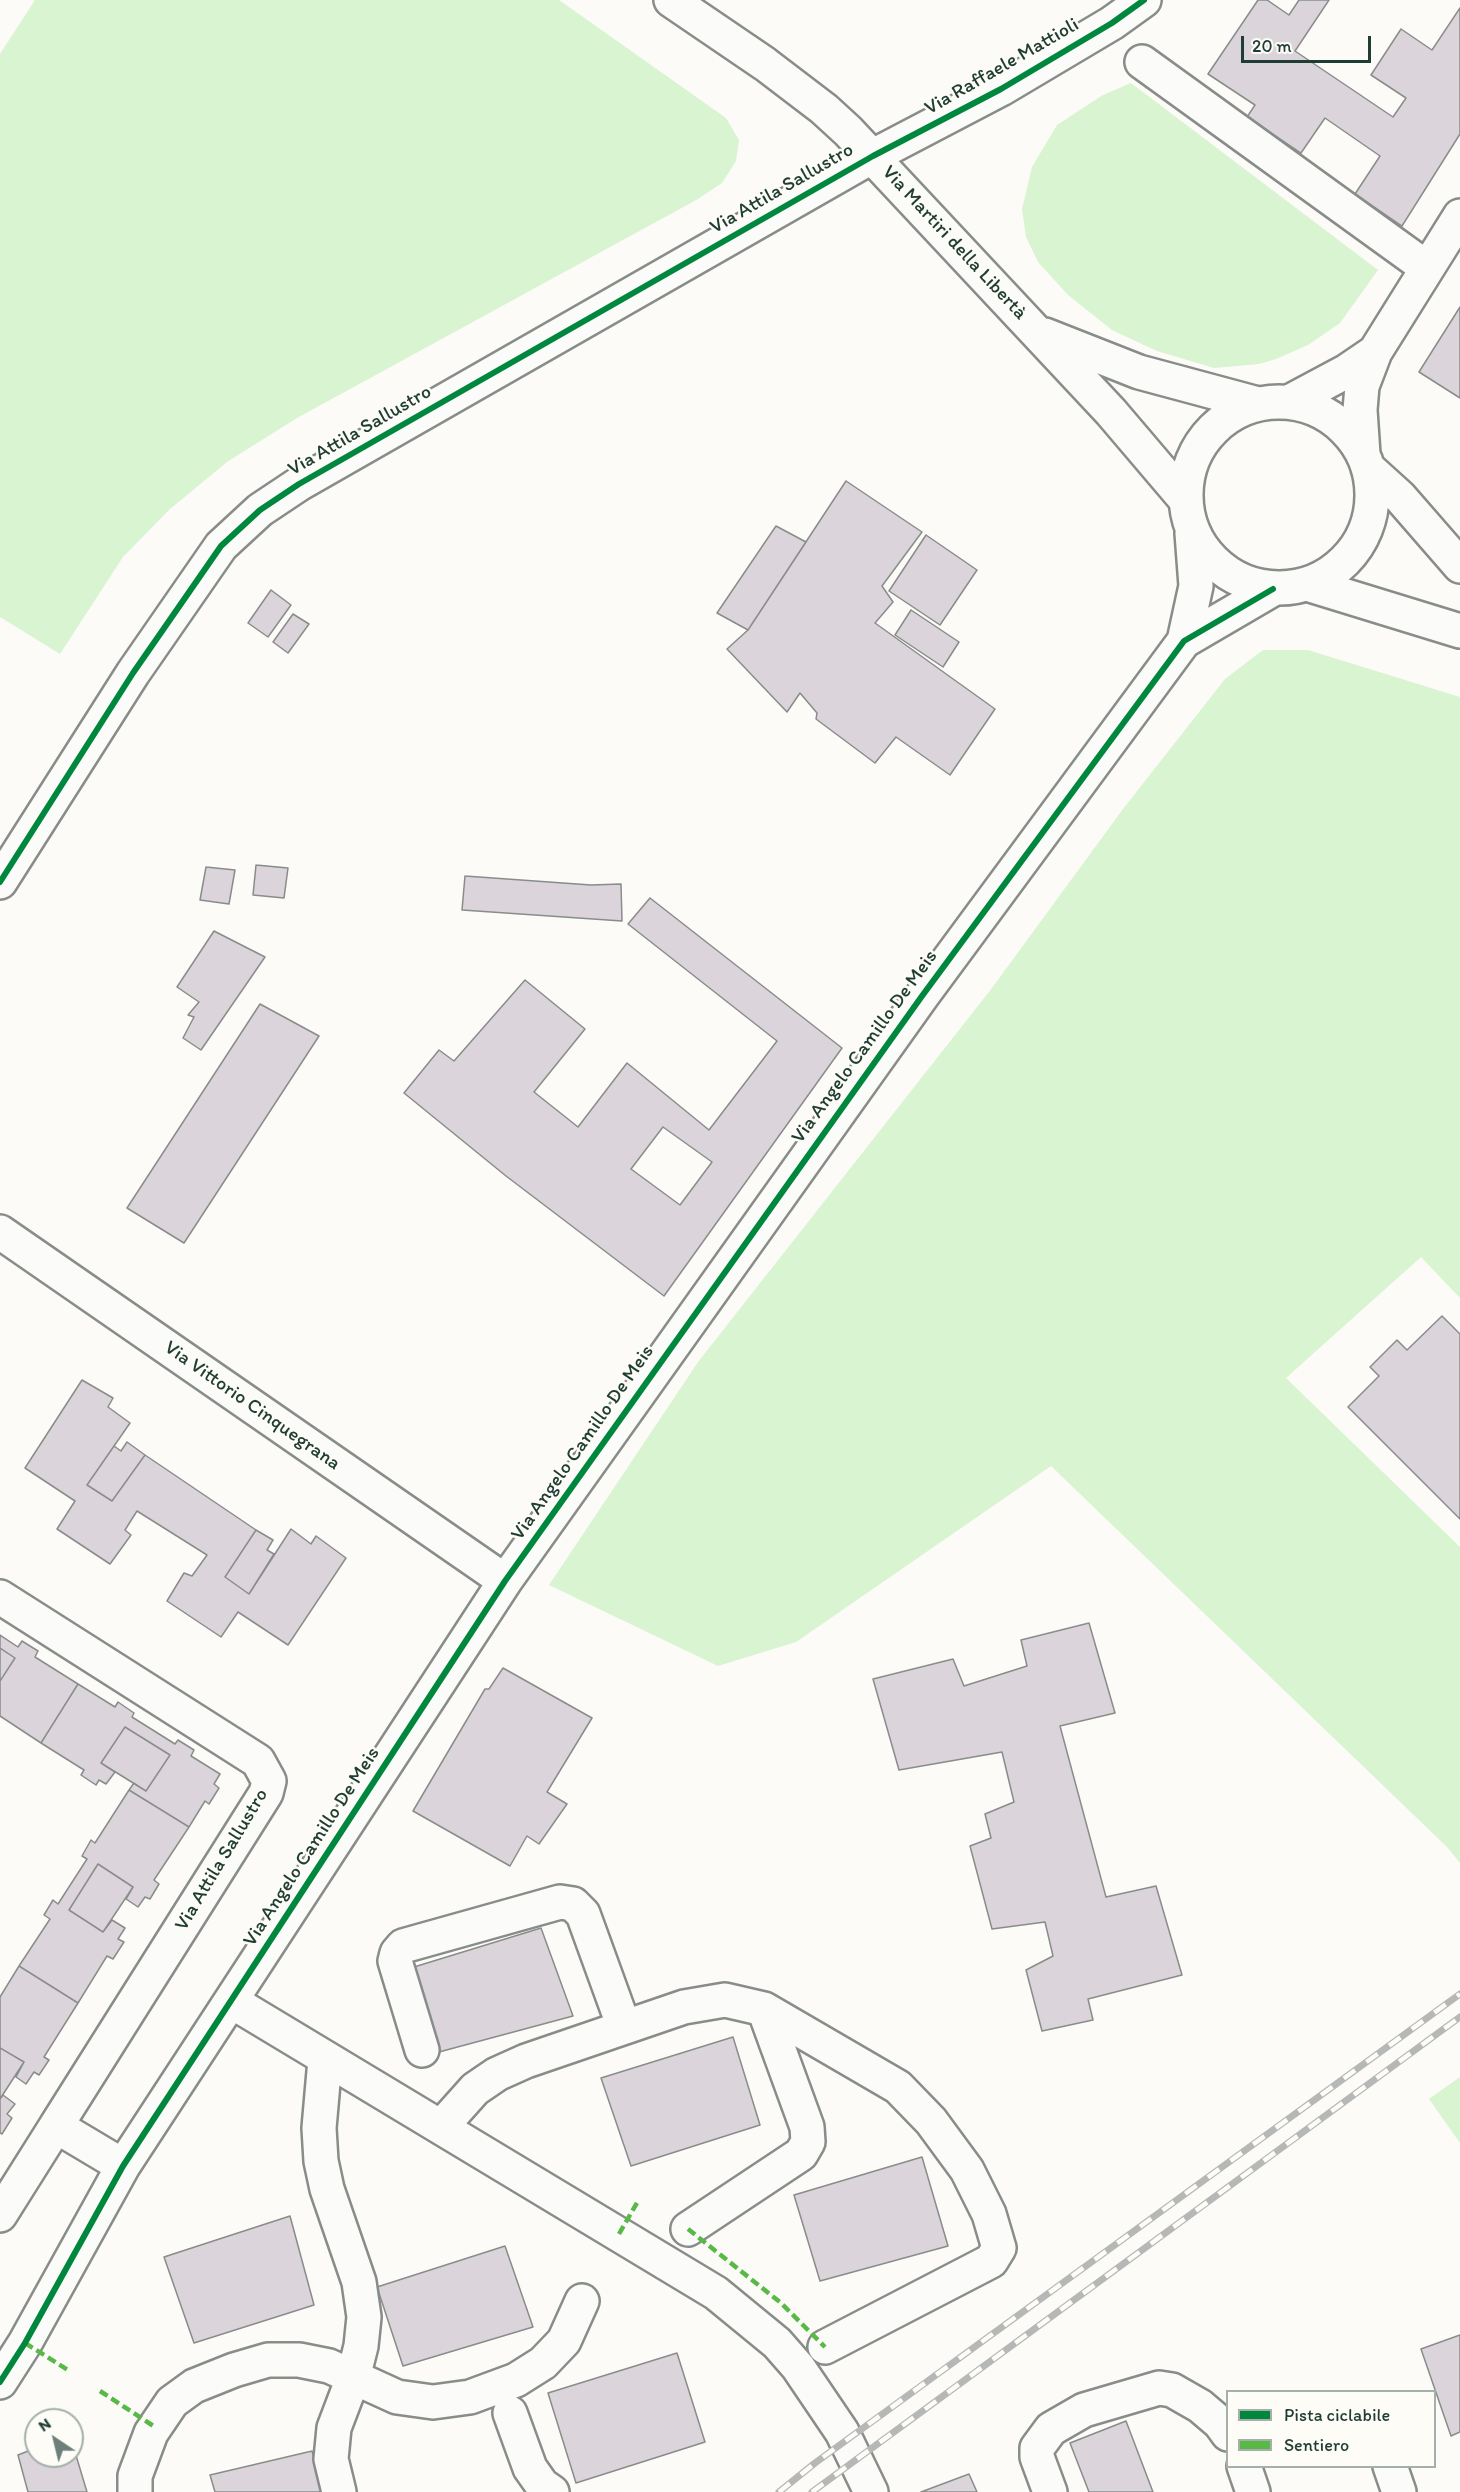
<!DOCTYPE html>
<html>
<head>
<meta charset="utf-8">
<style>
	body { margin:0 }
	#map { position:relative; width:1460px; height:2492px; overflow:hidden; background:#fcfbf8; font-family:Itim,sans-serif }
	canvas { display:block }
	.legend { position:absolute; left:1226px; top:2390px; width:210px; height:78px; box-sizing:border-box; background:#fdfcf7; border:2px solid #a4b0a9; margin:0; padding:8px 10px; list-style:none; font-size:18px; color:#1f3d34 }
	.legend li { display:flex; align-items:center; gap:12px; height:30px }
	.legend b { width:30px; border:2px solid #a4b0a9 }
	.north { position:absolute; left:24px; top:2408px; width:60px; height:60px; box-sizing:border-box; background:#fdfcf7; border:2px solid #a4b0a9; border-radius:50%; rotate:325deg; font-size:16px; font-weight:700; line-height:24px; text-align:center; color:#1f3d34 }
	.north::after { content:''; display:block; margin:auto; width:21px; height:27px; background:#6c8079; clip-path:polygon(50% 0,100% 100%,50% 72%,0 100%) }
	.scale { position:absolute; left:1241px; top:36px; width:130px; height:27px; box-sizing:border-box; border:3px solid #1f3d34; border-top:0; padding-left:8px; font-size:18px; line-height:21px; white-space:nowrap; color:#1f3d34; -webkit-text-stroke:4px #fdfcf7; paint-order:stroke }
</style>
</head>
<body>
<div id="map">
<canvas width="1460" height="2492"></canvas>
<ul class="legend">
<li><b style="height:8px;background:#00873e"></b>Pista ciclabile</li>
<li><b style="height:8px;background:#58b947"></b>Sentiero</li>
</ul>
<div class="north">N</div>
<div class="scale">20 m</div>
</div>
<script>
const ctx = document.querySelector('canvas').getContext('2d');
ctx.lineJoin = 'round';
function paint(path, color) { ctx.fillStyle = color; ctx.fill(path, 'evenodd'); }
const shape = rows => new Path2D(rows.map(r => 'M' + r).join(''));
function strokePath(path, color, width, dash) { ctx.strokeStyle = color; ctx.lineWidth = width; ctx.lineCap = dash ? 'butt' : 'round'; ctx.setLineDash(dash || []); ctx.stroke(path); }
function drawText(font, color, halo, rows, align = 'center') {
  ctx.font = font + ' Itim,sans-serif'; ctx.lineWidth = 5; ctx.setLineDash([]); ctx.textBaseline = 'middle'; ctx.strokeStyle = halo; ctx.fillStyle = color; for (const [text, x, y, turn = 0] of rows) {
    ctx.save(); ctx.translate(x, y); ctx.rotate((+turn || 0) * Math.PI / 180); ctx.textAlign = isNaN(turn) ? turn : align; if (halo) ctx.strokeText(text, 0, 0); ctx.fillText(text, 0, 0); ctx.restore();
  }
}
paint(shape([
	[35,0,559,0,726,118,739,140,736,161,722,183,698,199,297,418,227,462,170,509,123,557,60,654,0,617,0,54],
	[1131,83,1378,270,1340,323,1308,345,1276,359,1259,364,1214,368,1157,351,1112,330,1068,295,1038,262,1026,237,1022,209,1032,167,1057,125,1103,95],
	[1263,650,1308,650,1460,697,1460,1298,1421,1257,1286,1378,1460,1547,1460,1863,1447,1847,1051,1466,796,1642,718,1666,549,1585,698,1362,992,988,1123,809,1225,679],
	[1460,2077,1460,2143,1429,2099]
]), '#d8f4d0');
const building = shape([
	[1258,0,1267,0,1289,15,1299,0,1329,0,1295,51,1393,117,1406,98,1371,75,1401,29,1432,50,1460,8,1460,134,1402,226,1355,194,1380,156,1325,118,1301,153,1247,117,1255,105,1208,74,1258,0],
	[1460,307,1460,398,1419,372,1460,307],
	[846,481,922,532,882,586,893,602,875,623,995,709,950,775,896,737,875,763,816,719,817,713,800,693,787,712,727,649,748,630,846,481],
	[776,526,806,542,748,630,717,613,776,526],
	[926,535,977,570,940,625,889,591,926,535],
	[271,590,291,605,268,637,248,623,271,590],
	[911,610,959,642,943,667,895,635,911,610],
	[293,614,309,624,288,653,273,642,293,614],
	[256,865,288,868,284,898,253,895,256,865],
	[206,867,235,870,229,904,200,900,206,867],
	[465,876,591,885,621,884,622,921,462,910,465,876],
	[650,898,842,1048,664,1296,506,1176,404,1093,439,1050,454,1061,525,980,585,1029,534,1092,578,1127,627,1063,709,1130,777,1041,628,924,650,898],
	[663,1127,712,1162,680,1205,631,1169,663,1127],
	[214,931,265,957,201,1050,183,1038,194,1017,188,1015,199,1002,177,987,214,931],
	[260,1004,319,1036,184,1243,127,1208,260,1004],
	[1442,1316,1460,1334,1460,1519,1348,1407,1379,1376,1370,1367,1397,1340,1407,1350,1442,1316],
	[82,1380,113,1398,108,1407,130,1423,87,1485,112,1501,145,1455,256,1530,225,1577,249,1594,291,1529,311,1544,316,1536,346,1558,288,1645,238,1612,221,1637,167,1601,184,1573,192,1576,207,1555,137,1511,125,1530,131,1535,110,1564,57,1529,75,1501,25,1468,82,1380],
	[127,1442,145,1455,112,1501,87,1485,114,1446,121,1451,127,1442],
	[256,1530,273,1540,267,1550,274,1554,249,1594,225,1577,256,1530],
	[1089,1623,1115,1713,1060,1726,1106,1897,1156,1886,1182,1975,1088,1999,1093,2020,1042,2031,1026,1970,1053,1956,1045,1922,992,1929,970,1846,991,1838,985,1814,1014,1802,1002,1752,899,1770,873,1679,953,1659,964,1686,1027,1666,1021,1640,1089,1623],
	[0,1635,18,1647,22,1641,38,1651,35,1657,78,1684,41,1743,0,1716,0,1681,15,1658,0,1648,0,1635],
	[0,1648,15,1658,0,1681,0,1648],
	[503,1668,592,1718,547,1792,567,1804,539,1844,527,1836,510,1866,413,1811,485,1689,489,1689,503,1668],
	[78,1684,115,1707,118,1702,134,1713,132,1717,175,1744,178,1740,194,1750,191,1756,220,1774,214,1784,219,1788,209,1804,205,1801,189,1827,129,1790,134,1783,146,1791,170,1755,125,1727,101,1763,115,1772,106,1784,99,1780,96,1785,81,1775,84,1770,41,1743,78,1684],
	[125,1727,170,1755,146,1791,101,1763,125,1727],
	[129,1790,189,1827,154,1880,159,1884,150,1899,145,1897,138,1907,126,1899,133,1887,98,1864,69,1910,103,1932,112,1920,125,1928,118,1939,124,1942,113,1959,107,1956,78,2003,19,1966,50,1919,44,1915,53,1900,58,1904,87,1859,82,1856,91,1840,95,1843,129,1790],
	[98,1864,133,1887,103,1932,69,1910,98,1864],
	[541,1928,573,2016,439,2052,414,1967,541,1928],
	[19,1966,78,2003,44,2057,49,2060,39,2075,34,2072,26,2084,16,2077,24,2062,0,2048,0,1997,19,1966],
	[733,2037,760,2125,631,2166,601,2078,733,2037],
	[0,2048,24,2062,0,2099,0,2048],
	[3,2095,15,2104,7,2114,12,2118,2,2134,0,2133,0,2099,3,2095],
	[922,2157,948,2246,820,2281,794,2195,922,2157],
	[290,2216,314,2305,194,2343,164,2257,290,2216],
	[505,2246,533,2327,403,2366,377,2287,505,2246],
	[1460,2335,1460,2432,1451,2436,1421,2349,1460,2335],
	[677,2353,705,2442,576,2483,548,2393,677,2353],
	[1126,2421,1153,2492,1089,2492,1070,2443,1126,2421],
	[72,2442,87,2492,28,2492,18,2455,36,2448,36,2456,72,2456,72,2442],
	[312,2451,323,2492,215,2492,210,2475,312,2451],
	[969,2474,977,2492,921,2492,969,2474]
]);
paint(building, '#dbd4da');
strokePath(building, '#888d8a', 1.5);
const minor = shape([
	[671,0,765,64,824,109,848,131,1111,412,1185,499],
	[1142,62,1427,268],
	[1045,335,1139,372,1258,404],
	'1186 495a93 93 0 1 1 186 0a93 93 0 1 1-186 0Z',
	[1289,402,1347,371,1375,352],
	[1363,454,1360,410,1362,386,1375,352,1460,216],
	[1368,468,1400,497,1460,566],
	[1307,584,1460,631],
	[1184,641,1196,586,1192,533],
	[0,882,133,673,221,546,260,510,299,484,873,156,1001,89,1112,23,1144,0],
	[0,1232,505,1581],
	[0,1597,258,1761,269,1781,266,1793,56,2126],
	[231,2001,716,2293,777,2343,798,2367,842,2432,871,2492],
	[422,2050,395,1961,397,1953,403,1946,560,1902,573,1904,583,1914,624,2027],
	[325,2060,319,2128,321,2161,327,2189,359,2282,364,2317,361,2346,353,2378,334,2428,331,2459,339,2492],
	[441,2127,475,2089,497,2074,526,2061,684,2007,725,2000,764,2009,898,2087,931,2121,967,2170,989,2214,999,2248,991,2261,825,2347],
	[0,2215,56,2126,123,2166],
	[688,2229,801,2154,808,2142,807,2127,764,2009],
	[0,2382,25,2343,123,2166,505,1581,922,996,1184,641,1273,589],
	[510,2413,530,2468,542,2485,552,2492],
	[1244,2466,1253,2492],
	[1390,2466,1399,2492],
	[135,2492,135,2476,151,2433,172,2402,194,2386,234,2370,268,2360,299,2360,329,2366,397,2397,433,2402,470,2397,516,2380,543,2363,564,2341,582,2301],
	[1050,2492,1037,2457,1037,2448,1051,2429,1084,2410,1159,2388,1172,2390,1200,2406,1220,2423,1228,2434]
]);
strokePath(minor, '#888d8a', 38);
strokePath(minor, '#fbfbf9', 33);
const rail = shape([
	[779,2492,815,2463,1460,1994],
	[812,2492,1460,2017]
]);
strokePath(rail, '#b5b8b6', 7);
strokePath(rail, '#fdfcf7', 4.5, [14]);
strokePath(shape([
	[688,2229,781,2303,825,2347],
	[619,2234,638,2201],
	[25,2343,68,2370],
	[100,2391,155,2427]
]), '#58b947', 4.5, [9, 4.5]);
strokePath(shape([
	[0,882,133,673,221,546,260,510,299,484,873,156,1001,89,1112,23,1144,0],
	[0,2382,25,2343,123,2166,505,1581,922,996,1184,641,1273,589]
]), '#00873e', 6);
drawText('20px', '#1f3d34', '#fdfcf7', [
	["Via Raffaele Mattioli",1002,67,-30],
	["Via Attila Sallustro",782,189,-30],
	["Via Martiri della Libertà",954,243,47],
	["Via Attila Sallustro",360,431,-30],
	["Via Angelo Camillo De Meis",865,1047,-54],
	["Via Vittorio Cinquegrana",252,1406,35],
	["Via Angelo Camillo De Meis",583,1443,-55],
	["Via Angelo Camillo De Meis",312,1847,-57],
	["Via Attila Sallustro",222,1860,-59]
]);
</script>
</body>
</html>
